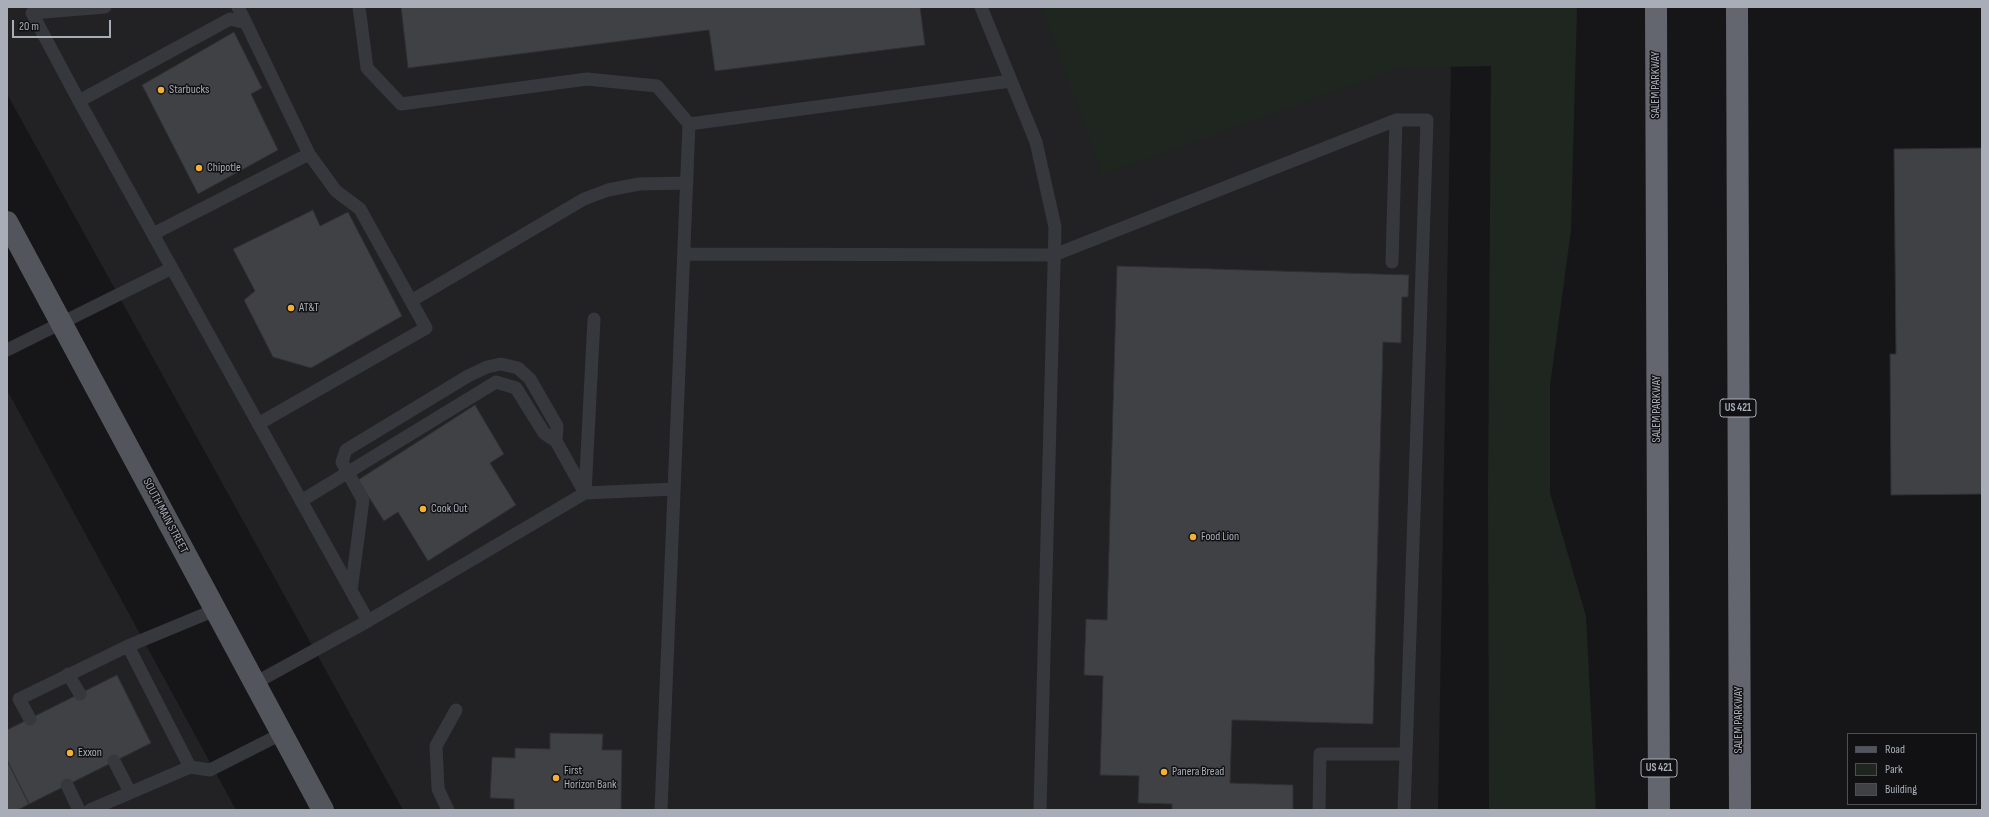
<!DOCTYPE html>
<html>
<head>
<meta charset="utf-8">
<style>
	body { margin:0 }
	#map { position:relative; width:1989px; height:817px; overflow:hidden; background:#161618; font-family:"Sofia Sans Condensed",sans-serif }
	canvas { display:block }
	.frame { position:absolute; inset:0; border:8px solid #a8adb8; pointer-events:none }
	.legend { position:absolute; left:1847px; top:733px; width:130px; height:72px; box-sizing:border-box; background:#111113; border:1px solid #4d4f55; margin:0; padding:5px 7px; list-style:none; font-size:12px; color:#a8adb8 }
	.legend li { display:flex; align-items:center; gap:8px; height:20px }
	.legend b { width:20px; border:1px solid #4d4f55 }
	.scale { position:absolute; left:12px; top:20px; width:99px; height:18px; box-sizing:border-box; border:2px solid #a8adb8; border-top:0; padding-left:5px; font-size:12px; line-height:14px; white-space:nowrap; color:#a8adb8; -webkit-text-stroke:3px #111113; paint-order:stroke }
</style>
</head>
<body>
<div id="map">
<canvas width="1989" height="817"></canvas>
<div class="frame"></div>
<ul class="legend">
<li><b style="height:5px;background:#53555c"></b>Road</li>
<li><b style="height:11px;background:#1e261f"></b>Park</li>
<li><b style="height:11px;background:#404145"></b>Building</li>
</ul>
<div class="scale">20 m</div>
</div>
<script>
const ctx = document.querySelector('canvas').getContext('2d');
ctx.lineJoin = 'round';
function paint(path, color) { ctx.fillStyle = color; ctx.fill(path, 'evenodd'); }
const shape = rows => new Path2D(rows.map(r => 'M' + r).join(''));
function strokePath(path, color, width, dash) { ctx.strokeStyle = color; ctx.lineWidth = width; ctx.lineCap = dash ? 'butt' : 'round'; ctx.setLineDash(dash || []); ctx.stroke(path); }
function drawText(font, color, halo, rows, align = 'center') {
  ctx.font = font + ' "Sofia Sans Condensed",sans-serif'; ctx.lineWidth = 3; ctx.setLineDash([]); ctx.textBaseline = 'middle'; ctx.strokeStyle = halo; ctx.fillStyle = color; for (const [text, x, y, turn = 0] of rows) {
    ctx.save(); ctx.translate(x, y); ctx.rotate((+turn || 0) * Math.PI / 180); ctx.textAlign = isNaN(turn) ? turn : align; if (halo) ctx.strokeText(text, 0, 0); ctx.fillText(text, 0, 0); ctx.restore();
  }
}
paint(shape([
	[7,7,1452,7,1438,810,403,810,7,94],
	[7,390,236,810,7,810]
]), '#222225');
paint(shape([
	[1042,7,1577,7,1571,230,1550,386,1550,493,1586,616,1596,810,1489,810,1488,492,1491,66,1400,68,1102,175]
]), '#1e261f');
const building = shape([
	[401,7,920,7,925,45,715,71,709,30,408,68,401,7],
	[234,32,262,88,251,94,278,150,198,194,142,85,234,32],
	[1982,148,1982,494,1891,495,1890,354,1896,354,1894,149,1982,148],
	[313,210,320,226,348,212,402,316,311,368,273,357,244,300,255,291,233,249,313,210],
	[1117,266,1409,275,1408,297,1402,297,1401,343,1383,342,1373,724,1232,720,1230,783,1293,785,1293,810,1172,810,1172,804,1138,803,1139,776,1100,775,1103,676,1084,675,1086,619,1107,620,1117,266],
	[475,405,504,454,490,463,516,505,428,561,398,512,384,521,358,480,475,405],
	[117,675,151,743,29,804,7,760,7,730,117,675],
	[550,733,603,734,602,750,622,750,621,810,514,810,514,799,490,798,492,757,515,758,515,748,550,749,550,733],
	[7,760,29,804,18,810,7,810,7,760]
]);
paint(building, '#404145');
strokePath(building, '#303034', 1);
strokePath(shape([
	[105,7,32,13,79,101,368,621,255,683],
	[238,7,246,23],
	[359,7,367,68,401,104,587,79,657,86,689,124,661,810],
	[981,7,1036,142,1055,227,1040,810],
	[79,101,230,19,246,23,309,154,153,234],
	[689,124,1011,81],
	[684,254,1054,255,1396,120,1427,120,1406,754],
	[1392,262,1396,120],
	[411,301,584,199,608,190,639,184,687,183],
	[7,350,172,268],
	[258,424,426,328,360,209,336,191,309,154],
	[585,493,594,319],
	[301,501,496,382,516,388,544,433,556,441,585,493],
	[351,591,363,500,342,462,346,450,468,376,487,367,501,364,518,368,530,379,557,426,556,441],
	[215,610,128,646,190,767,210,770,283,733],
	[368,621,585,493,674,489],
	[68,674,80,694],
	[30,719,19,699,128,646],
	[114,761,130,792],
	[67,785,79,810],
	[90,810,190,767],
	[448,810,438,789,436,746,456,710],
	[1319,810,1320,754,1406,754,1404,810]
]), '#37383d', 13);
strokePath(shape([
	[7,222,323,810]
]), '#53555c', 22);
strokePath(shape([
	[1656,7,1659,810],
	[1737,7,1740,810]
]), '#63666e', 22);
for (const [x, y, r, color] of [
	[161,90,4,"#f2b134"],
	[199,168,4,"#f2b134"],
	[291,308,4,"#f2b134"],
	[423,509,4,"#f2b134"],
	[1193,537,4,"#f2b134"],
	[70,753,4,"#f2b134"],
	[1164,772,4,"#f2b134"],
	[556,778,4,"#f2b134"]
]) { const dot = new Path2D(); dot.arc(x, y, r, 0, 2 * Math.PI); ctx.fillStyle = color; ctx.fill(dot); strokePath(dot, '#111113', 1.5); }
for (const [x, y, w] of [
	[1738,408,36],
	[1659,768,36]
]) { const box = new Path2D(); box.roundRect(x - w / 2, y - 9, w, 18, 3); ctx.fillStyle = '#111113'; ctx.fill(box); strokePath(box, '#a8adb8', 1); }
drawText('bold 11px', '#a8adb8', null, [
	["US 421",1738,408],
	["US 421",1659,768]
]);
drawText('12px', '#a8adb8', '#111113', [
	["SALEM PARKWAY",1656,85,-90],
	["SALEM PARKWAY",1657,409,-90],
	["SOUTH MAIN STREET",165,516,62],
	["SALEM PARKWAY",1739,720,-90]
]);
drawText('12px', '#a8adb8', '#111113', [
	["Starbucks",169,90],
	["Chipotle",207,168],
	["AT&T",299,308],
	["Cook Out",431,509],
	["Food Lion",1201,537],
	["Exxon",78,753],
	["First",564,771],
	["Horizon Bank",564,785],
	["Panera Bread",1172,772]
], 'left');
</script>
</body>
</html>
